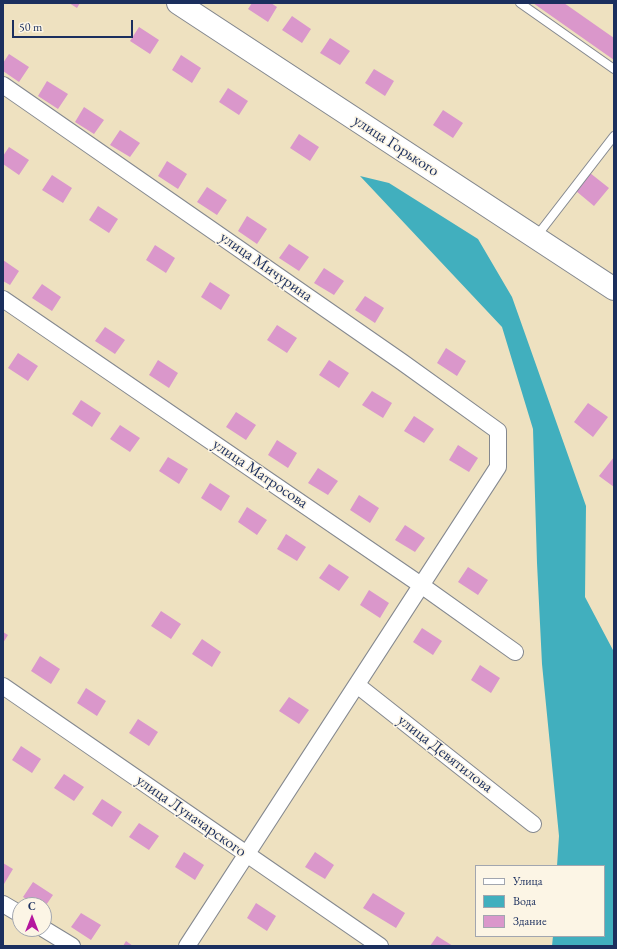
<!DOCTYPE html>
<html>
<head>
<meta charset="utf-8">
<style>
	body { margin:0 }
	#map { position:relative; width:617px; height:949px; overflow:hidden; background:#eee1c0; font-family:"EB Garamond",serif }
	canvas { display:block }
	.frame { position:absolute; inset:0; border:4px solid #1b2f5e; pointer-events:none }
	.legend { position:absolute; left:475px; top:865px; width:130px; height:72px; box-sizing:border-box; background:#fcf5e5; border:1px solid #a2a6af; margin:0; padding:5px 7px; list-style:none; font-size:12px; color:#1b2f5e }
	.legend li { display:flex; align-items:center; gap:8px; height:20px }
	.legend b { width:20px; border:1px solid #a2a6af }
	.north { position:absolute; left:12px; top:897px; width:40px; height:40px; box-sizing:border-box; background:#fcf5e5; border:1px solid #a2a6af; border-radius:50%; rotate:0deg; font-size:11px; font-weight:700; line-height:16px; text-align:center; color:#1b2f5e }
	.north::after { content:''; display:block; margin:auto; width:14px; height:18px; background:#b5179e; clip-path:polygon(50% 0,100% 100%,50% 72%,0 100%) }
	.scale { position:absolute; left:12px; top:20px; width:121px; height:18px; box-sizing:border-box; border:2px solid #1b2f5e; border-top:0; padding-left:5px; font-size:12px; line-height:14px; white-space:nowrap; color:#1b2f5e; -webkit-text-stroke:3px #fcf5e5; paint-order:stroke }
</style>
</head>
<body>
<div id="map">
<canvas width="617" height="949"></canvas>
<div class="frame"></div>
<ul class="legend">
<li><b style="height:5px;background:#fff"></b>Улица</li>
<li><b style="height:11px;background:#41afbe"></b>Вода</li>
<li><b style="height:11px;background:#da97cb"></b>Здание</li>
</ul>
<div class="north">С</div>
<div class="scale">50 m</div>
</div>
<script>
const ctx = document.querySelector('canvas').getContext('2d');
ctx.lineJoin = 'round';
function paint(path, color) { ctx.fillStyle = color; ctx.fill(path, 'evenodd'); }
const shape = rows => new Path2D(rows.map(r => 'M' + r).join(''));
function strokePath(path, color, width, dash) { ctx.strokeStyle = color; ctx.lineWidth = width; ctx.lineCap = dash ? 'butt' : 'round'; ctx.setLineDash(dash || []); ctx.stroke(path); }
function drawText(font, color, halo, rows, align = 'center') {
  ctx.font = font + ' "EB Garamond",serif'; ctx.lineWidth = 3; ctx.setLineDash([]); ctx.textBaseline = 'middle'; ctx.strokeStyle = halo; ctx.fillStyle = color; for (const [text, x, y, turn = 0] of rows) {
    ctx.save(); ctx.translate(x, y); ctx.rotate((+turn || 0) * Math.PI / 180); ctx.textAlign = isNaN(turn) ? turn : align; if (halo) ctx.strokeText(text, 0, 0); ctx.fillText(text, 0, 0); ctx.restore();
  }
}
paint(shape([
	[360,176,389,183,478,239,512,297,586,506,585,597,614,652,614,946,552,946,553,936,604,936,604,866,557,866,559,836,542,664,537,563,533,429,502,327]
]), '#41afbe');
paint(shape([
	[69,3,80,3,77,8],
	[252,3,271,3,277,7,268,22,248,9],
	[533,3,564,3,614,38,614,60],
	[292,16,311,29,302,43,282,30],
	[139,27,159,40,150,54,130,41],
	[330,38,350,51,340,65,320,53],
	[9,54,29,67,19,82,3,71,3,63],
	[181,55,201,68,192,83,172,70],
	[374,69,394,81,385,96,365,83],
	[47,81,68,94,58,109,38,96],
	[228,88,248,101,239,115,219,102],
	[84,107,104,120,94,134,75,122],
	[443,110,463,123,453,138,433,125],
	[120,130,140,143,130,157,110,145],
	[299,134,319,147,310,161,290,148],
	[9,147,29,160,19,175,3,164,3,156],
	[167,161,187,174,178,189,158,176],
	[590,173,609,188,594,206,576,191],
	[52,175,72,188,63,203,42,190],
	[207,187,227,200,217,215,197,202],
	[98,206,118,219,109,233,89,220],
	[247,216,267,229,257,244,238,231],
	[289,244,309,257,299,271,279,258],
	[155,245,175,258,166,273,146,260],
	[3,260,19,271,10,285,3,281],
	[324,268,344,281,334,295,314,283],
	[210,282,230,295,221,310,201,297],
	[42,284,61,297,52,311,32,298],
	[365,296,384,308,375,323,355,310],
	[277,325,297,338,287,353,267,340],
	[105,327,125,340,115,354,95,341],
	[446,348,466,361,457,376,437,363],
	[18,353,38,366,28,381,8,368],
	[158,360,178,373,169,388,149,375],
	[329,360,349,373,339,388,319,375],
	[372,391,392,403,383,418,362,405],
	[81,400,101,413,92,427,72,414],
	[588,403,608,417,593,437,574,422],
	[236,412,256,425,246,440,226,427],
	[414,416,434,429,424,443,404,431],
	[120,425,140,438,130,452,110,439],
	[277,440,297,453,288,468,268,455],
	[458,445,478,458,469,472,449,460],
	[168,457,188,469,179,484,159,471],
	[614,457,614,487,599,476],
	[318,468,338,481,328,495,308,483],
	[210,483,230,496,221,511,201,498],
	[359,495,379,508,370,523,350,510],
	[247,507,267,520,257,535,238,522],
	[405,525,425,538,415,552,395,540],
	[286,534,306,547,297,561,277,549],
	[329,564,349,577,339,591,319,578],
	[468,567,488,580,478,595,458,582],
	[369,590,389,603,380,618,360,605],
	[161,611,181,624,171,639,151,626],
	[422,628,442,641,433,655,413,642],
	[3,632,8,635,3,643],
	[202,639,221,652,212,667,192,654],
	[40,656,60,669,51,684,31,671],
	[480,665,500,678,491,693,471,680],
	[86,688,106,701,97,716,77,703],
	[289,697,309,710,299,724,279,711],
	[138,719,158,732,149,746,129,733],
	[21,746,41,759,32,773,12,760],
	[64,774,84,787,74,801,54,788],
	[102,799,122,812,112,827,92,814],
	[139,823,159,836,149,850,129,837],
	[184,852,204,865,195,880,175,867],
	[315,852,334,865,325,879,305,867],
	[3,863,13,869,4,884,3,883],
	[33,882,53,895,44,908,44,905,36,905,23,897],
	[373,893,405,913,396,928,363,908],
	[256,903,276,916,267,931,247,918],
	[81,913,101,925,91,940,71,927],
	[437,936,453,946,430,946],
	[126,941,133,946,123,946]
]), '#da97cb');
const lane = shape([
	[520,3,614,69],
	[536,237,614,136]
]);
const street = shape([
	[3,85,402,362,498,431,498,467,187,946],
	[3,299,421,585,515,652],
	[357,685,533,824],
	[3,686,380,946],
	[3,904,20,914],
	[44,929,72,946]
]);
const secondary = shape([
	[178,3,614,289]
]);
strokePath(lane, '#84888f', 10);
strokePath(street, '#84888f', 18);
strokePath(secondary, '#84888f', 24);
strokePath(lane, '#fff', 8);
strokePath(street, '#fff', 16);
strokePath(secondary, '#fff', 22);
drawText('16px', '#1b2f5e', '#fcf5e5', [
	["улица Горького",396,146,33],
	["улица Мичурина",266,267,35],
	["улица Матросова",260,474,34],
	["улица Девятилова",445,754,38],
	["улица Луначарского",191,816,35]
]);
</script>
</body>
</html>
